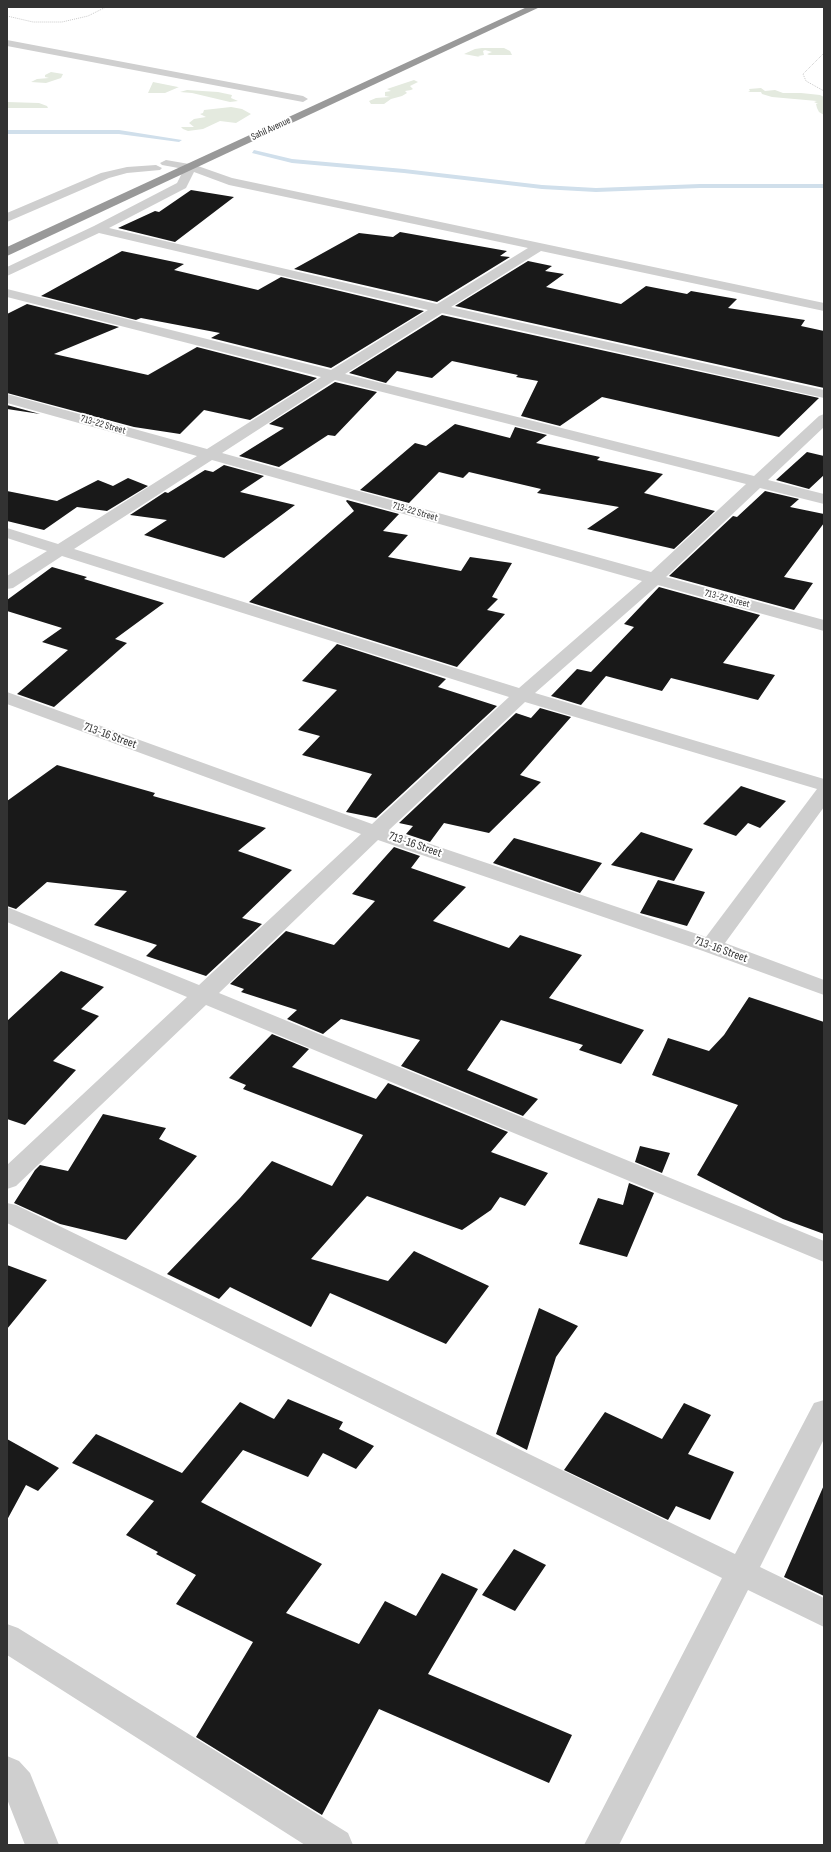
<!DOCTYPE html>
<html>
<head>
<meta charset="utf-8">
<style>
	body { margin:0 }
	#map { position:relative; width:831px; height:1852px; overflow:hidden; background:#fff; font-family:"Sofia Sans Condensed",sans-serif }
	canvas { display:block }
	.frame { position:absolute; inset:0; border:8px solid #323232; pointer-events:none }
</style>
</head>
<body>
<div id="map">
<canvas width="831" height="1852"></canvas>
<div class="frame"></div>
</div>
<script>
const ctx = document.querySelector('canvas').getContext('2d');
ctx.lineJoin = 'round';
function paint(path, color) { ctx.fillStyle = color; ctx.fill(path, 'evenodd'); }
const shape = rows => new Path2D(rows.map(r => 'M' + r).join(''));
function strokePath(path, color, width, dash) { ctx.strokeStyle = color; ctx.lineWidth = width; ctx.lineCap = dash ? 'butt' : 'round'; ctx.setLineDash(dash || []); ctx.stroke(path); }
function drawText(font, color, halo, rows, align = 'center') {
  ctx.font = font + ' "Sofia Sans Condensed",sans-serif'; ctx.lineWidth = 4; ctx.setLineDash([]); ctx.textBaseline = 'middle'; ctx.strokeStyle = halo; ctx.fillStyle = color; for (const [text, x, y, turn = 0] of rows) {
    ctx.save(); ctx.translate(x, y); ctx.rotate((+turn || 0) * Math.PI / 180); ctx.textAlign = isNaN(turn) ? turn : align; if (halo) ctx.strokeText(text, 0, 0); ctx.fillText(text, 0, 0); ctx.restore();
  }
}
paint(shape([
	[482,48,504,48,510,51,512,55,489,55,487,54,492,52,485,50,483,51,484,55,478,56,480,57,464,54,475,49],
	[51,72,63,74,61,78,46,83,31,82,37,79,49,78,45,77,45,75],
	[414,80,418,82,410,86,413,89,411,90,405,91,407,93,402,96,391,99,384,104,371,104,369,101,376,98,390,97,385,96,385,92,391,91,387,89],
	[153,82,178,87,179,87,165,93,148,93],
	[761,88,765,91,775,90,783,93,801,93,820,95,824,97,824,115,819,112,817,108,816,104,818,104,814,102,817,101,772,97,762,94,761,92,748,92,750,91,749,89],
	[187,90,218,92,232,95,231,98,238,101,230,102,192,93,180,92],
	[7,102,39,103,47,106,48,108,7,108],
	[231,107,242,109,251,114,236,123,220,121,203,129,188,131,183,129,181,127,194,127,189,123,194,119,206,117,200,114,203,113,204,110]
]), '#e4eadf');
paint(shape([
	[7,130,119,130,182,140,179,142,119,134,7,134,7,130],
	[254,150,292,159,404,169,542,185,596,188,700,184,824,184,824,188,700,188,596,192,542,189,404,173,292,163,252,153,254,150]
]), '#d0dfeb');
paint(shape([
	[191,190,234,197,175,242,118,228,155,211,159,212],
	[400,232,507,251,500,256,510,257,437,302,294,269,359,233,393,237],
	[122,251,184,264,174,270,258,290,281,277,424,311,331,368,211,338,220,333,141,318,136,320,41,296],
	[528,261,552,266,545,271,564,274,546,287,621,304,646,286,687,294,691,291,737,299,728,308,805,320,801,326,824,331,824,388,455,306],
	[27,304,119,327,54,354,148,375,197,347,317,378,250,420,204,410,180,434,134,427,7,393,7,314],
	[442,315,819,398,779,437,602,397,560,426,521,416,538,381,516,377,518,375,452,361,432,378,397,371,386,383,349,373],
	[335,382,377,392,335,436,328,435,279,467,239,456,284,428,269,424],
	[7,405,40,414,7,409],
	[455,424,510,438,515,427,547,435,536,443,600,457,597,460,663,474,644,493,715,511,674,549,587,529,619,507,537,493,541,489,469,472,463,478,439,472,409,503,360,490,415,443,426,446],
	[807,452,824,456,824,475,809,489,776,480],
	[224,465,264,476,240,492,295,505,224,558,144,535,167,520,130,515,165,492,168,493,205,470,213,472],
	[128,478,148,486,107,511,77,507,44,530,7,521,7,491,57,501,98,480,113,486],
	[765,491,799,499,790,507,824,514,824,523,784,577,813,583,794,610,669,576,733,516,737,517],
	[347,500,399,514,383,531,408,535,388,557,461,571,470,557,512,563,492,597,498,599,487,610,505,614,457,667,249,602,354,511,346,501],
	[52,567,87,577,84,579,164,603,115,639,127,643,54,707,17,694,68,650,42,642,62,628,7,611,7,600],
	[659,587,760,615,723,663,775,675,758,700,671,678,662,691,606,676,581,705,551,696,577,669,591,672,634,627,624,624],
	[337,644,446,679,438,687,497,706,376,818,346,812,372,774,302,755,320,736,298,730,337,690,302,681],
	[540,708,571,717,520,775,541,782,489,833,444,823,430,842,406,834,413,826,399,823,516,713,531,718],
	[57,765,155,793,153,796,266,828,238,851,292,870,242,918,262,924,206,976,146,956,157,945,94,925,127,891,47,882,16,909,7,906,7,801],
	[741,786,786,801,760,828,748,823,736,836,703,824],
	[641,832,693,849,674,881,611,865],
	[514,838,602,863,580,893,493,863],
	[394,847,420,856,411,868,466,887,433,921,509,948,520,935,582,955,549,998,644,1030,621,1064,579,1050,583,1045,501,1020,467,1070,538,1099,523,1116,401,1066,420,1040,341,1019,323,1034,287,1019,297,1010,241,992,244,989,230,984,286,931,334,945,375,901,352,894],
	[658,880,705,892,687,926,640,913],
	[61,971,104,987,81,1009,99,1016,53,1061,76,1070,25,1125,7,1119,7,1021],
	[749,997,824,1022,824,1234,783,1219,697,1175,738,1105,652,1075,668,1038,709,1051,724,1035],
	[272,1034,309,1049,292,1067,376,1099,388,1083,508,1132,491,1152,548,1173,525,1206,500,1197,491,1210,462,1230,367,1196,311,1259,388,1281,414,1251,489,1286,446,1344,330,1293,311,1327,230,1287,219,1299,167,1274,240,1198,272,1161,332,1186,363,1135,243,1089,246,1085,229,1078],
	[103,1114,166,1128,159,1139,197,1156,126,1240,60,1224,14,1203,35,1170,40,1165,68,1171],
	[640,1146,670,1153,662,1173,635,1162],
	[629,1183,654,1193,627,1257,579,1244,598,1198,623,1205],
	[7,1265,47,1280,7,1329],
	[539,1308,578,1326,556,1357,527,1450,496,1434],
	[288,1399,343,1422,339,1429,374,1446,356,1469,323,1453,308,1477,243,1450,201,1502,322,1564,286,1613,359,1644,385,1601,416,1616,442,1573,478,1589,428,1674,572,1735,549,1783,379,1709,322,1815,196,1737,253,1642,176,1604,196,1575,156,1554,158,1552,126,1535,154,1501,72,1463,96,1434,182,1473,240,1402,274,1419],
	[684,1403,711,1415,688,1454,734,1472,710,1520,676,1506,668,1520,564,1470,605,1412,662,1439],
	[7,1439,59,1468,38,1491,26,1485,7,1520],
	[824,1485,824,1596,784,1577],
	[514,1549,546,1565,515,1611,482,1595]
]), '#191919');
strokePath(shape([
	[7,16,33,22,62,22,88,16,106,7],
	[824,53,803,74,806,81,824,91]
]), '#c9c9c9', 1, [1, 1]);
paint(shape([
	[7,40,303,96,308,99,303,102,7,46,7,40],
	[166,160,195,165,232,178,824,303,824,311,541,251,451,307,824,390,824,398,442,313,345,374,754,476,819,416,824,414,824,427,768,480,824,494,824,504,760,488,666,577,824,620,824,631,658,585,535,693,824,779,824,807,725,943,824,980,824,995,703,951,378,840,219,993,824,1241,824,1262,206,1005,16,1186,7,1189,7,1165,187,997,7,922,7,907,199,985,361,834,7,704,7,692,372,824,509,697,62,556,13,588,7,589,7,576,47,551,7,538,7,528,58,544,197,456,7,403,7,394,207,449,321,377,7,297,7,289,331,370,428,310,99,233,7,276,7,267,94,226,177,183,184,169,162,165,160,163,166,160],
	[194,172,229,185,528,248,437,304,109,228,186,188,194,172],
	[335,380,746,484,651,572,222,453,335,380],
	[212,460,642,581,519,688,74,549,212,460],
	[525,702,817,789,706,937,389,830,525,702],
	[156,165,162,168,160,170,127,173,109,178,7,222,7,213,101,173,127,167,156,165],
	[7,1203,16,1205,735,1554,814,1403,824,1400,824,1439,760,1567,824,1598,824,1627,748,1590,619,1845,584,1845,722,1578,7,1223,7,1203],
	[7,1624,18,1628,348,1833,353,1845,305,1845,7,1655,7,1624],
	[7,1756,19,1761,30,1773,59,1845,25,1845,7,1799,7,1756]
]), '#cfcfcf');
paint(shape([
	[527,7,540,7,7,256,7,247,527,7]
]), '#999');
drawText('10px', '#323232', '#fff', [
	["Sahil Avenue",271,129,-25],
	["713-22 Street",103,425,16],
	["713-22 Street",415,512,16],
	["713-22 Street",727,599,15]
]);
drawText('12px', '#323232', '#fff', [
	["713-16 Street",110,736,20],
	["713-16 Street",415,845,19],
	["713-16 Street",721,950,20]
]);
</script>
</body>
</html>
